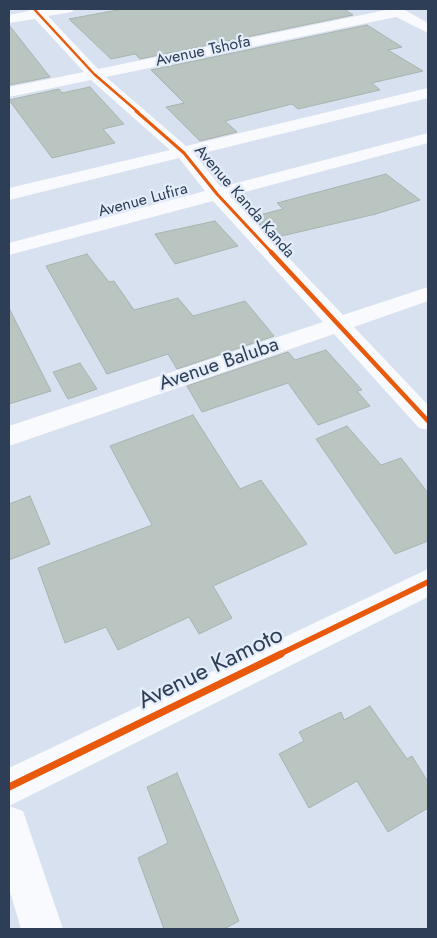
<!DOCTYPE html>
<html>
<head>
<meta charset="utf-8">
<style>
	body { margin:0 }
	#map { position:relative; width:437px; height:938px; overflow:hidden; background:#d8e1ef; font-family:Jost,sans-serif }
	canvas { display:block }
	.frame { position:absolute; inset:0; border:10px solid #2d3e56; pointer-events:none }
</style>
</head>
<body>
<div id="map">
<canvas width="437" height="938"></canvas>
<div class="frame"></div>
</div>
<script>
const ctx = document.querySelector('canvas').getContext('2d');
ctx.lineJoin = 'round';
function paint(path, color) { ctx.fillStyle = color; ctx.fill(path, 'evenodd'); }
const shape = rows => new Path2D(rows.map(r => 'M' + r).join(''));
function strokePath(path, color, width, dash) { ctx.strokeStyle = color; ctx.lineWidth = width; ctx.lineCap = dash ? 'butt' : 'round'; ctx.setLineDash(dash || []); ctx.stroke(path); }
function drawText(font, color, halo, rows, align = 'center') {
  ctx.font = font + ' Jost,sans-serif'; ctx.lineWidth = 4.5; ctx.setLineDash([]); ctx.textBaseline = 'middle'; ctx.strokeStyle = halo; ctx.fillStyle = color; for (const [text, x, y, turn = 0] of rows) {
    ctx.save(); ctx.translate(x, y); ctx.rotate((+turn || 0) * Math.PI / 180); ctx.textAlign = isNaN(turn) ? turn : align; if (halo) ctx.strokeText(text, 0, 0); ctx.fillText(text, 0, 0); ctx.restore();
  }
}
const building = shape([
	[123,9,344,9,353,15,140,59,135,54,111,59,69,19,123,9],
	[9,25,50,77,9,85,9,25],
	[367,25,402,47,388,50,423,71,372,83,380,90,298,109,292,104,225,121,237,132,200,141,166,107,184,103,151,70,367,25],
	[90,87,124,124,103,129,115,143,52,158,9,100,59,89,62,93,90,87],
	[386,174,420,200,376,214,273,238,252,217,283,209,277,203,386,174],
	[215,221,238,246,175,264,155,234,215,221],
	[87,254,109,282,114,281,134,310,178,298,193,316,245,301,274,336,177,369,168,354,107,374,46,266,87,254],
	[9,308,51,391,9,404,9,308],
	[326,350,362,390,357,391,370,406,318,425,288,383,202,412,187,386,288,352,295,360,326,350],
	[80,363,97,389,68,399,53,372,80,363],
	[193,415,240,489,261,480,307,544,213,586,232,618,199,634,189,617,118,650,106,627,65,643,38,568,152,525,110,446,193,415],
	[347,426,381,465,401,458,428,493,428,541,395,554,316,439,347,426],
	[30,496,50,544,9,560,9,504,30,496],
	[370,706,407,759,412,756,428,782,428,808,388,832,357,781,309,808,279,754,304,741,299,732,341,712,344,720,370,706],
	[177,773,239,921,224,929,164,929,138,858,168,843,147,787,177,773]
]);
paint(building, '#bac5c1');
strokePath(building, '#a7b3af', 1);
paint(shape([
	[27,9,74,9,72,12,48,16,98,69,386,10,385,9,403,9,428,23,428,33,396,17,106,77,186,146,428,88,428,98,195,155,221,187,428,133,428,143,230,196,343,315,428,287,428,301,354,327,428,405,428,430,419,428,334,334,9,446,9,426,323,322,213,201,9,255,9,243,205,191,179,158,9,200,9,188,170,150,91,80,9,97,9,87,84,72,35,19,9,23,9,15,29,11,27,9],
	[428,569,428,597,9,806,9,768,428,569],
	[9,806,23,811,63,929,21,929,9,888,9,806]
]), '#f9fafd');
strokePath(shape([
	[34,9,94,74,138,112]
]), '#e8590c', 2.5);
strokePath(shape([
	[136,111,184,153,217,194,272,253]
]), '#e8590c', 3);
strokePath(shape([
	[271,252,428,421]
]), '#e8590c', 4.5);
strokePath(shape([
	[278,655,428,582]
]), '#e8590c', 5.5);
strokePath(shape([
	[9,787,281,654]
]), '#e8590c', 7);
drawText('16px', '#2d3e56', '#e4edf9', [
	["Avenue Tshofa",203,52,-12],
	["Avenue Lufira",143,201,-15],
	["Avenue Kanda Kanda",244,202,49]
]);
drawText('20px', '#2d3e56', '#e4edf9', [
	["Avenue Baluba",219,365,-19]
]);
drawText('24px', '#2d3e56', '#e4edf9', [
	["Avenue Kamoto",211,669,-26]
]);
</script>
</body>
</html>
